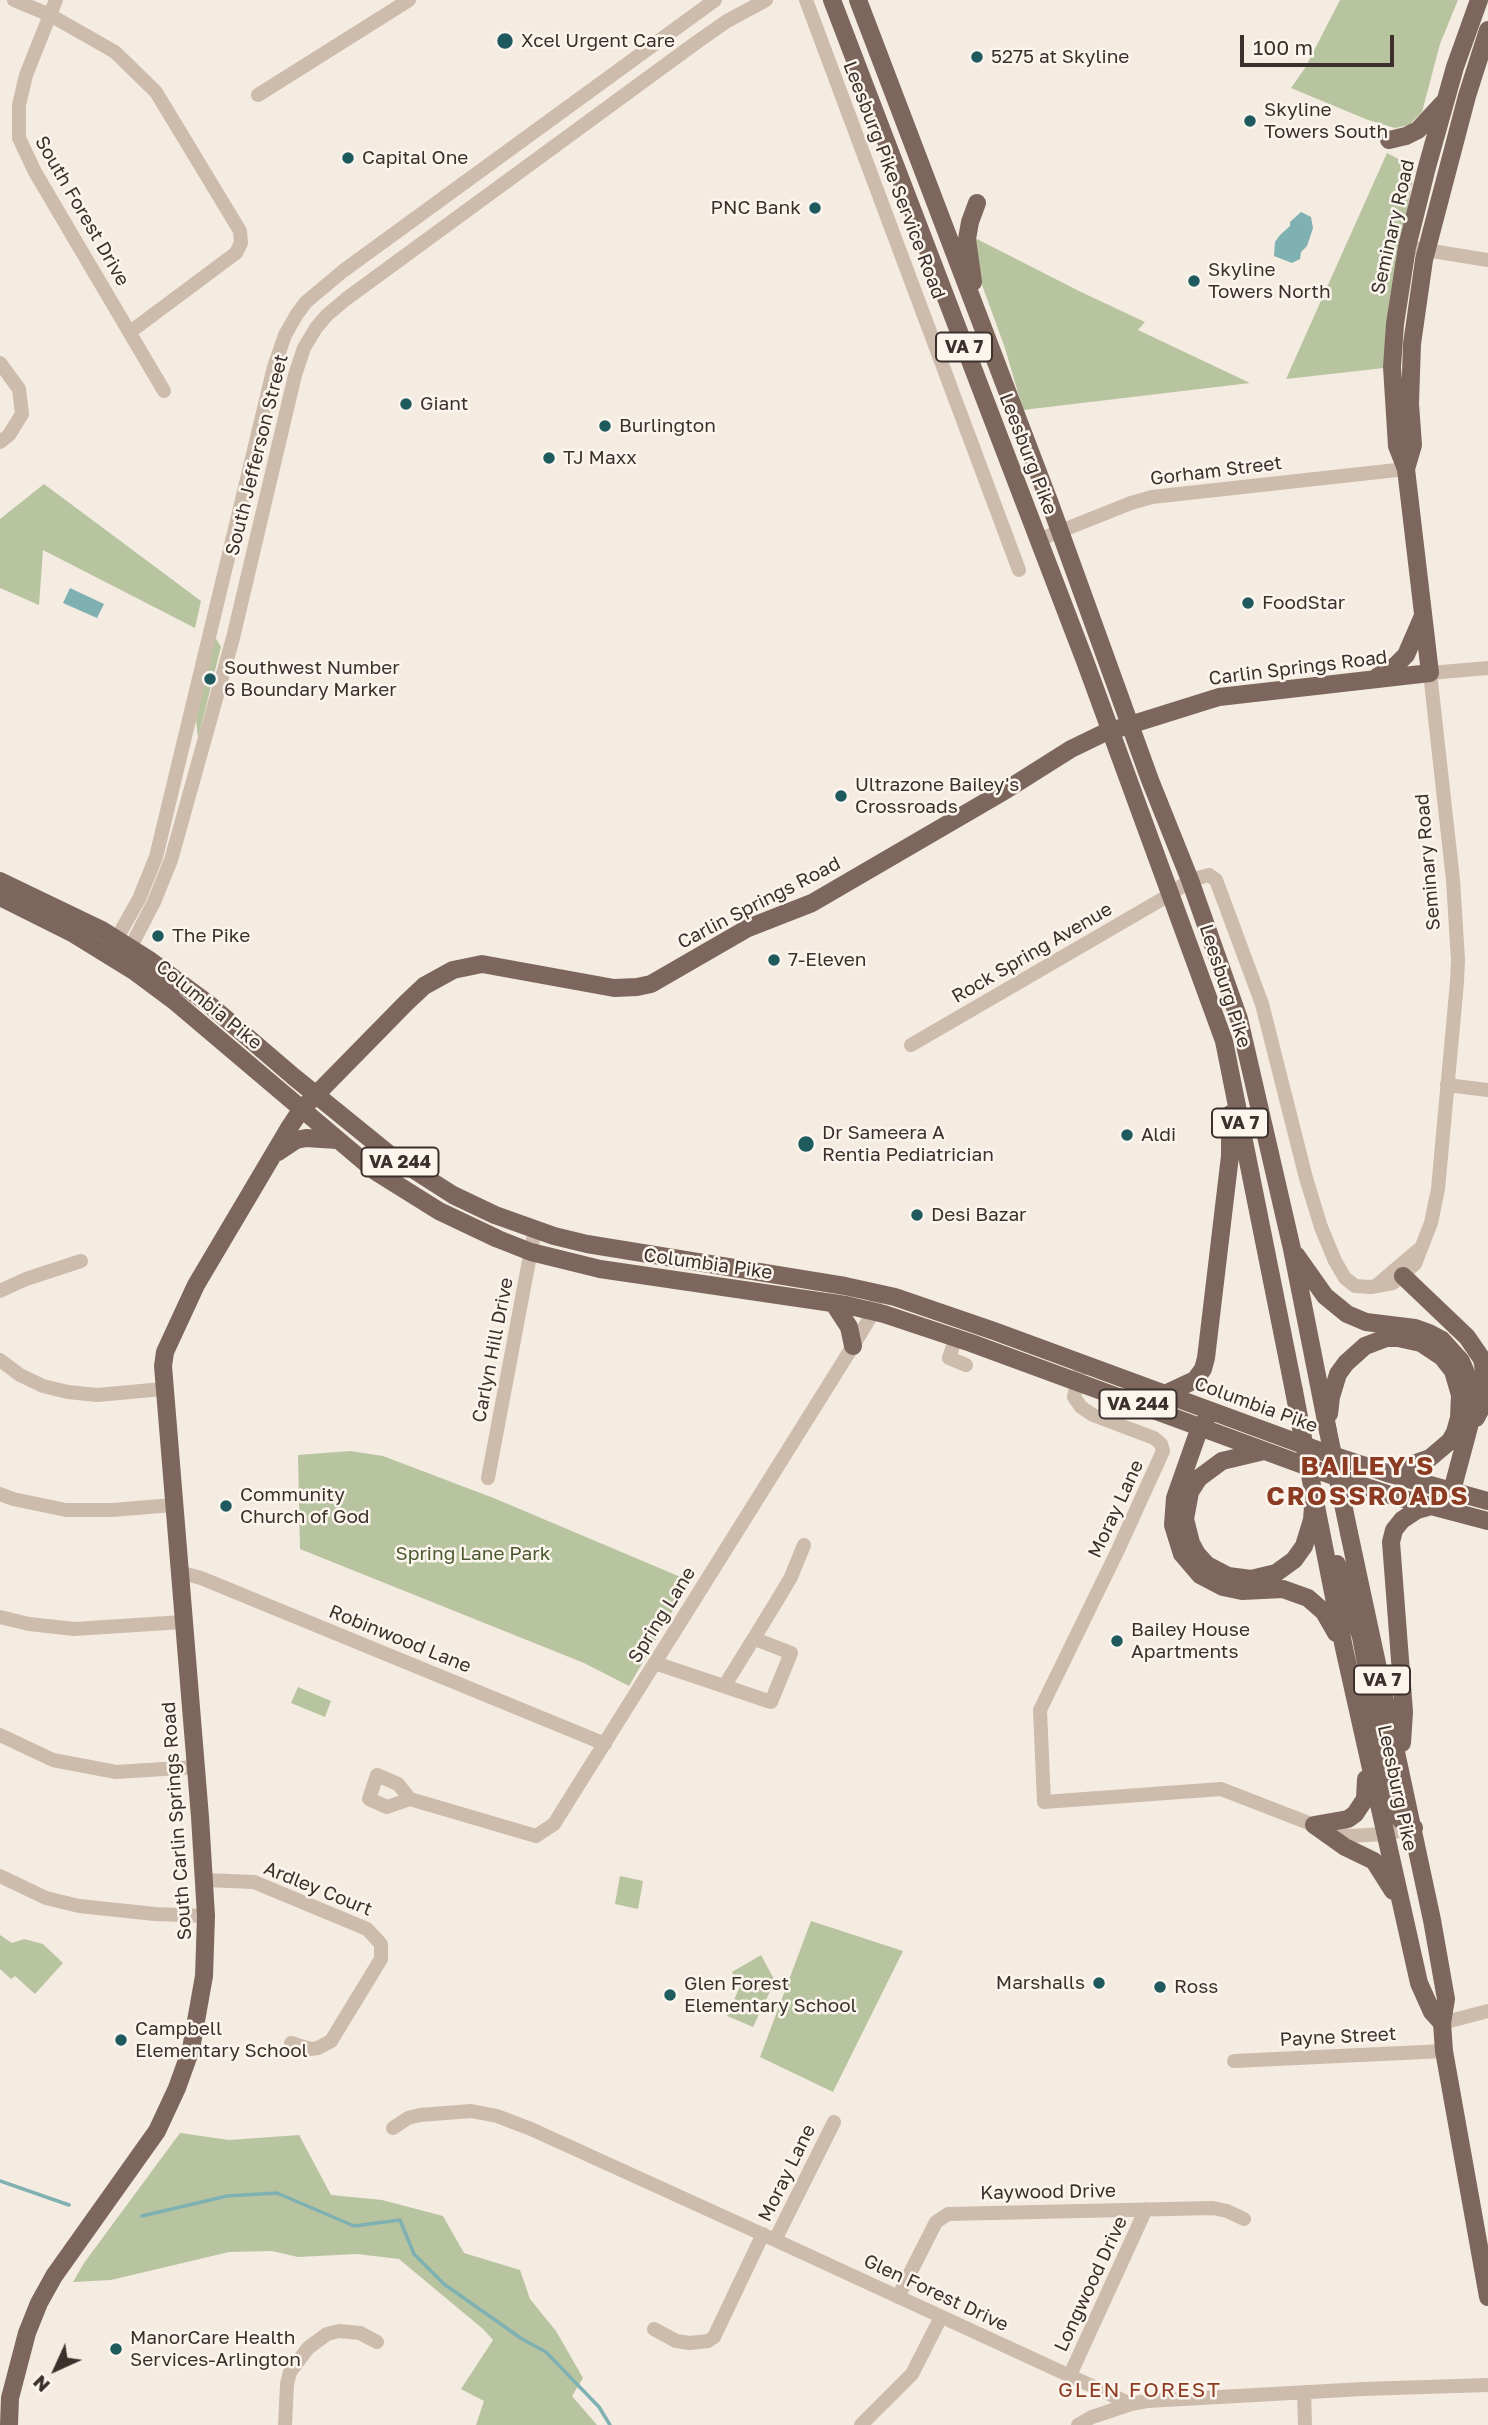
<!DOCTYPE html>
<html>
<head>
<meta charset="utf-8">
<style>
	body { margin:0 }
	#map { position:relative; width:1488px; height:2425px; overflow:hidden; background:#f4ebe1; font-family:"Golos Text",sans-serif }
	canvas { display:block }
	.north { position:absolute; left:21px; top:2334px; width:70px; height:70px; -webkit-text-stroke:5px #fbf5ee; paint-order:stroke; rotate:225deg; font-size:19px; font-weight:700; line-height:28px; text-align:center; color:#3b302b }
	.north::after { content:''; display:block; margin:auto; width:24px; height:32px; background:#3b302b; clip-path:polygon(50% 0,100% 100%,50% 72%,0 100%) }
	.scale { position:absolute; left:1240px; top:35px; width:154px; height:32px; box-sizing:border-box; border:4px solid #3b302b; border-top:0; padding-left:9px; font-size:21px; line-height:24px; white-space:nowrap; color:#3b302b; -webkit-text-stroke:5px #fbf5ee; paint-order:stroke }
</style>
</head>
<body>
<div id="map">
<canvas width="1488" height="2425"></canvas>
<div class="north">N</div>
<div class="scale">100 m</div>
</div>
<script>
const ctx = document.querySelector('canvas').getContext('2d');
ctx.lineJoin = 'round';
function paint(path, color) { ctx.fillStyle = color; ctx.fill(path, 'evenodd'); }
const shape = rows => new Path2D(rows.map(r => 'M' + r).join(''));
function strokePath(path, color, width, dash) { ctx.strokeStyle = color; ctx.lineWidth = width; ctx.lineCap = dash ? 'butt' : 'round'; ctx.setLineDash(dash || []); ctx.stroke(path); }
function drawText(font, color, halo, rows, align = 'center') {
  ctx.font = font + ' "Golos Text",sans-serif'; ctx.lineWidth = 5; ctx.setLineDash([]); ctx.textBaseline = 'middle'; ctx.strokeStyle = halo; ctx.fillStyle = color; for (const [text, x, y, turn = 0] of rows) {
    ctx.save(); ctx.translate(x, y); ctx.rotate((+turn || 0) * Math.PI / 180); ctx.textAlign = isNaN(turn) ? turn : align; if (halo) ctx.strokeText(text, 0, 0); ctx.fillText(text, 0, 0); ctx.restore();
  }
}
paint(shape([
	[1340,0,1458,0,1440,44,1422,112,1409,125,1395,128,1368,120,1291,88,1305,68],
	[1387,153,1415,168,1390,299,1384,368,1286,379],
	[973,237,1081,292,1145,322,1138,330,1250,383,1023,410,1005,348,978,274],
	[44,484,201,601,195,628,43,550,39,605,0,588,0,519],
	[215,637,221,647,198,738,196,719],
	[350,1451,383,1456,496,1499,690,1581,629,1686,584,1663,300,1549,298,1455],
	[298,1687,331,1701,325,1717,291,1703],
	[620,1876,643,1881,638,1909,615,1904],
	[811,1921,903,1951,833,2092,760,2057],
	[0,1935,12,1943,24,1939,43,1944,63,1963,35,1994,15,1976,11,1979,0,1969],
	[761,1955,775,1981,753,2027,727,2016,740,1986,732,1972],
	[180,2133,229,2140,299,2135,331,2195,382,2200,443,2216,464,2253,520,2270,530,2299,556,2331,583,2378,572,2396,597,2425,476,2425,484,2401,461,2389,493,2340,483,2329,399,2259,357,2254,298,2257,272,2251,229,2252,111,2280,73,2282,84,2263]
]), '#b8c4a0');
paint(shape([
	[1301,212,1311,217,1313,228,1307,246,1301,252,1300,259,1292,263,1274,256,1275,242,1280,235,1290,226,1290,222],
	[70,588,104,604,97,618,63,603]
]), '#7fb0b2');
strokePath(shape([
	[0,2181,69,2205],
	[142,2216,227,2196,277,2193,354,2226,400,2220,414,2254,444,2284,522,2339,546,2352,599,2407,610,2425]
]), '#7fb0b2', 3.5);
strokePath(shape([
	[14,0,50,15,115,52,156,92,240,231,241,243,236,253,130,332],
	[56,0,26,75,19,105,19,138,35,172,164,391],
	[806,0,1019,570],
	[258,95,409,0],
	[1407,247,1488,260],
	[0,363,19,389,22,414,9,435,0,442],
	[1038,540,1131,503,1152,497,1406,469],
	[108,954,139,899,156,857,274,367,285,335,297,314,306,302,343,271,715,0],
	[126,956,154,902,171,860,233,638,295,375,304,348,316,328,327,315,346,299,697,42,727,21,766,0],
	[911,1045,1171,894,1190,880,1209,875,1216,880,1262,1004,1306,1178,1321,1227,1335,1261,1345,1278,1355,1286,1371,1287,1393,1283,1415,1264,1431,1223,1438,1189,1457,982,1458,960,1453,880,1430,673,1488,668],
	[1447,1085,1488,1090],
	[1377,1285,1418,1250],
	[0,1291,26,1279,81,1261],
	[956,1337,949,1358,966,1365],
	[0,1360,20,1375,43,1386,68,1392,97,1395,163,1389],
	[1079,1373,1074,1397,1081,1407,1093,1415,1154,1438,1161,1444,1163,1451,1118,1550,1040,1710,1044,1802,1221,1789,1332,1832,1350,1836,1384,1834,1414,1828],
	[488,1478,535,1229],
	[0,1494,13,1499,66,1510,112,1510,173,1505],
	[179,1572,201,1578,605,1744],
	[0,1617,29,1624,74,1629,183,1622],
	[655,1663,771,1702,791,1653,755,1639],
	[725,1685,775,1604,791,1577,804,1545],
	[0,1735,53,1760,116,1772,196,1767],
	[410,1799,398,1784,377,1775,369,1799,387,1807,410,1799,536,1836,554,1824,853,1346,874,1311,875,1303],
	[0,1876,46,1898,79,1906,155,1914,206,1916],
	[205,1880,254,1882,367,1929,381,1944,381,1959,331,2041,318,2048,310,2049,291,2043],
	[1442,2023,1488,2011],
	[1234,2061,1444,2051],
	[393,2128,408,2118,420,2115,471,2111,497,2116,531,2129,775,2240,1131,2404,1147,2401,1363,2389,1488,2385],
	[775,2240,834,2122],
	[898,2297,936,2222,948,2214,1213,2208,1227,2211,1244,2219],
	[654,2329,676,2341,690,2343,708,2341,714,2337,763,2234],
	[1070,2375,1146,2209],
	[1304,2392,1305,2425],
	[285,2425,287,2384,290,2372,308,2348,327,2334,339,2331,360,2333,377,2342],
	[861,2425,912,2374,941,2317],
	[1078,2425,1092,2417,1131,2404]
]), '#cdbbac', 14);
strokePath(shape([
	[832,0,1085,661,1224,1041,1294,1391],
	[858,0,1049,501,1150,780,1190,880,1239,1019,1292,1249,1328,1431],
	[1389,140,1406,136,1418,130,1443,103],
	[973,282,967,239,970,222,977,203],
	[1406,469,1413,445,1410,404,1412,344,1424,260,1467,96,1488,30],
	[1377,677,1395,666,1406,655,1422,618],
	[0,881,102,930,148,959,210,1005,294,1077,389,1154,453,1195,495,1215,554,1236,587,1244,845,1286,895,1297,994,1331,1320,1451,1387,1473,1488,1501],
	[0,897,74,934,134,971,173,1000,375,1171,439,1211,498,1239,531,1252,600,1269,846,1305,884,1314,971,1343,1325,1473,1393,1496,1488,1521],
	[278,1152,296,1140,306,1138,337,1140],
	[1296,1255,1325,1296,1347,1314,1366,1322,1415,1328,1429,1333,1442,1340,1461,1361,1473,1389,1473,1412,1449,1502],
	[1403,1276,1467,1337,1482,1359,1487,1387,1486,1399,1476,1418],
	[834,1304,849,1327,853,1346],
	[1165,1394,1195,1380,1203,1369,1206,1358,1230,1156,1230,1114],
	[1329,1414,1331,1397,1338,1374,1346,1363,1365,1346,1386,1338,1398,1338,1421,1343,1442,1357,1453,1371,1460,1395,1459,1418,1455,1432,1450,1441,1430,1458,1388,1473],
	[1206,1420,1200,1427,1175,1498,1173,1525,1182,1554,1200,1575,1223,1587,1242,1591,1283,1589,1308,1598,1324,1612,1336,1633],
	[1264,1451,1222,1461,1199,1478,1190,1492,1185,1519,1191,1543,1197,1554,1207,1565,1228,1576,1251,1579,1276,1573,1294,1560,1304,1546,1312,1520,1313,1506],
	[1314,1496,1344,1648,1419,1983,1432,2012,1442,2023],
	[1349,1533,1432,1920,1446,1999,1442,2023,1444,2051,1488,2297],
	[1337,1564,1361,1637,1394,1810,1401,1820,1414,1828],
	[1402,1743,1404,1712,1391,1542,1394,1530,1402,1520,1417,1510,1431,1506],
	[1314,1825,1345,1847,1374,1861,1393,1891],
	[1314,1825,1348,1819,1355,1814,1365,1799,1366,1779],
	[9,2425,10,2398,27,2333,39,2303,54,2276,157,2131,177,2088,191,2049,204,1976,206,1916,200,1817,163,1366,165,1352,196,1285,289,1128,301,1110,406,1003,424,986,453,970,482,964,614,988,637,987,651,984,748,928,812,903,1006,790,1071,749,1104,733,1219,697,1430,673,1406,469,1397,446,1392,367,1395,324,1407,247,1427,167,1455,67,1479,0]
]), '#7d675c', 18);
strokePath(shape([
	[1294,1391,1314,1496],
	[1328,1431,1349,1533]
]), '#7d675c', 18);
for (const [x, y, r, color] of [
	[505,41,9,"#1f5a5e"],
	[977,57,7,"#1f5a5e"],
	[1250,121,7,"#1f5a5e"],
	[348,158,7,"#1f5a5e"],
	[815,208,7,"#1f5a5e"],
	[1194,281,7,"#1f5a5e"],
	[406,404,7,"#1f5a5e"],
	[605,426,7,"#1f5a5e"],
	[549,458,7,"#1f5a5e"],
	[1248,603,7,"#1f5a5e"],
	[210,679,7,"#1f5a5e"],
	[841,796,7,"#1f5a5e"],
	[158,936,7,"#1f5a5e"],
	[774,960,7,"#1f5a5e"],
	[1127,1135,7,"#1f5a5e"],
	[806,1144,9,"#1f5a5e"],
	[917,1215,7,"#1f5a5e"],
	[226,1506,7,"#1f5a5e"],
	[1117,1641,7,"#1f5a5e"],
	[1099,1983,7,"#1f5a5e"],
	[1160,1987,7,"#1f5a5e"],
	[670,1995,7,"#1f5a5e"],
	[121,2040,7,"#1f5a5e"],
	[116,2349,7,"#1f5a5e"]
]) { const dot = new Path2D(); dot.arc(x, y, r, 0, 2 * Math.PI); ctx.fillStyle = color; ctx.fill(dot); strokePath(dot, '#fbf5ee', 2.5); }
for (const [x, y, w] of [
	[964,347,56],
	[1240,1123,56],
	[400,1162,77],
	[1138,1404,77],
	[1382,1680,56]
]) { const box = new Path2D(); box.roundRect(x - w / 2, y - 14.5, w, 29, 5); ctx.fillStyle = '#fbf5ee'; ctx.fill(box); strokePath(box, '#3b302b', 2); }
drawText('bold 18px', '#3b302b', null, [
	["VA 7",964,347],
	["VA 7",1240,1123],
	["VA 244",400,1162],
	["VA 244",1138,1404],
	["VA 7",1382,1680]
]);
drawText('19px', '#3b302b', '#fbf5ee', [
	["Xcel Urgent Care",521,41],
	["5275 at Skyline",991,57],
	["Skyline",1264,110],
	["Towers South",1264,132],
	["Capital One",362,158],
	["PNC Bank",801,208,"right"],
	["Skyline",1208,270],
	["Towers North",1208,292],
	["Giant",420,404],
	["Burlington",619,426],
	["TJ Maxx",563,458],
	["FoodStar",1262,603],
	["Southwest Number",224,668],
	["6 Boundary Marker",224,690],
	["Ultrazone Bailey's",855,785],
	["Crossroads",855,807],
	["The Pike",172,936],
	["7-Eleven",788,960],
	["Dr Sameera A",822,1133],
	["Rentia Pediatrician",822,1155],
	["Aldi",1141,1135],
	["Desi Bazar",931,1215],
	["Community",240,1495],
	["Church of God",240,1517],
	["Bailey House",1131,1630],
	["Apartments",1131,1652],
	["Marshalls",1085,1983,"right"],
	["Glen Forest",684,1984],
	["Elementary School",684,2006],
	["Ross",1174,1987],
	["Campbell",135,2029],
	["Elementary School",135,2051],
	["ManorCare Health",130,2338],
	["Services-Arlington",130,2360]
], 'left');
drawText('19px', '#3b302b', '#fbf5ee', [
	["Leesburg Pike Service Road",894,180,69],
	["South Forest Drive",82,211,60],
	["Seminary Road",1393,227,-77],
	["Leesburg Pike",1028,454,69],
	["South Jefferson Street",257,455,-76],
	["Gorham Street",1216,471,-7],
	["Carlin Springs Road",1298,668,-7],
	["Seminary Road",1428,862,-95],
	["Carlin Springs Road",759,903,-27],
	["Rock Spring Avenue",1032,953,-30],
	["Leesburg Pike",1225,986,72],
	["Columbia Pike",209,1005,39],
	["Columbia Pike",708,1264,8],
	["Carlyn Hill Drive",493,1350,-79],
	["Columbia Pike",1256,1405,20],
	["Moray Lane",1116,1509,-65],
	["Spring Lane",662,1615,-58],
	["Robinwood Lane",400,1639,22],
	["Leesburg Pike",1397,1788,78],
	["South Carlin Springs Road",177,1821,-94],
	["Ardley Court",318,1889,22],
	["Payne Street",1338,2037,-3],
	["Moray Lane",787,2173,-64],
	["Kaywood Drive",1048,2192,-1],
	["Longwood Drive",1091,2284,-65],
	["Glen Forest Drive",936,2293,25]
]);
drawText('19px', '#4a5a2e', '#fbf5ee', [
	["Spring Lane Park",473,1554]
]);
ctx.letterSpacing = '2px';
drawText('21px', '#8c3b22', '#fbf5ee', [
	["GLEN FOREST",1140,2390]
]);
ctx.letterSpacing = '0px';
ctx.letterSpacing = '2px';
drawText('bold 26px', '#8c3b22', '#fbf5ee', [
	["BAILEY'S",1368,1467],
	["CROSSROADS",1368,1497]
]);
ctx.letterSpacing = '0px';
</script>
</body>
</html>
